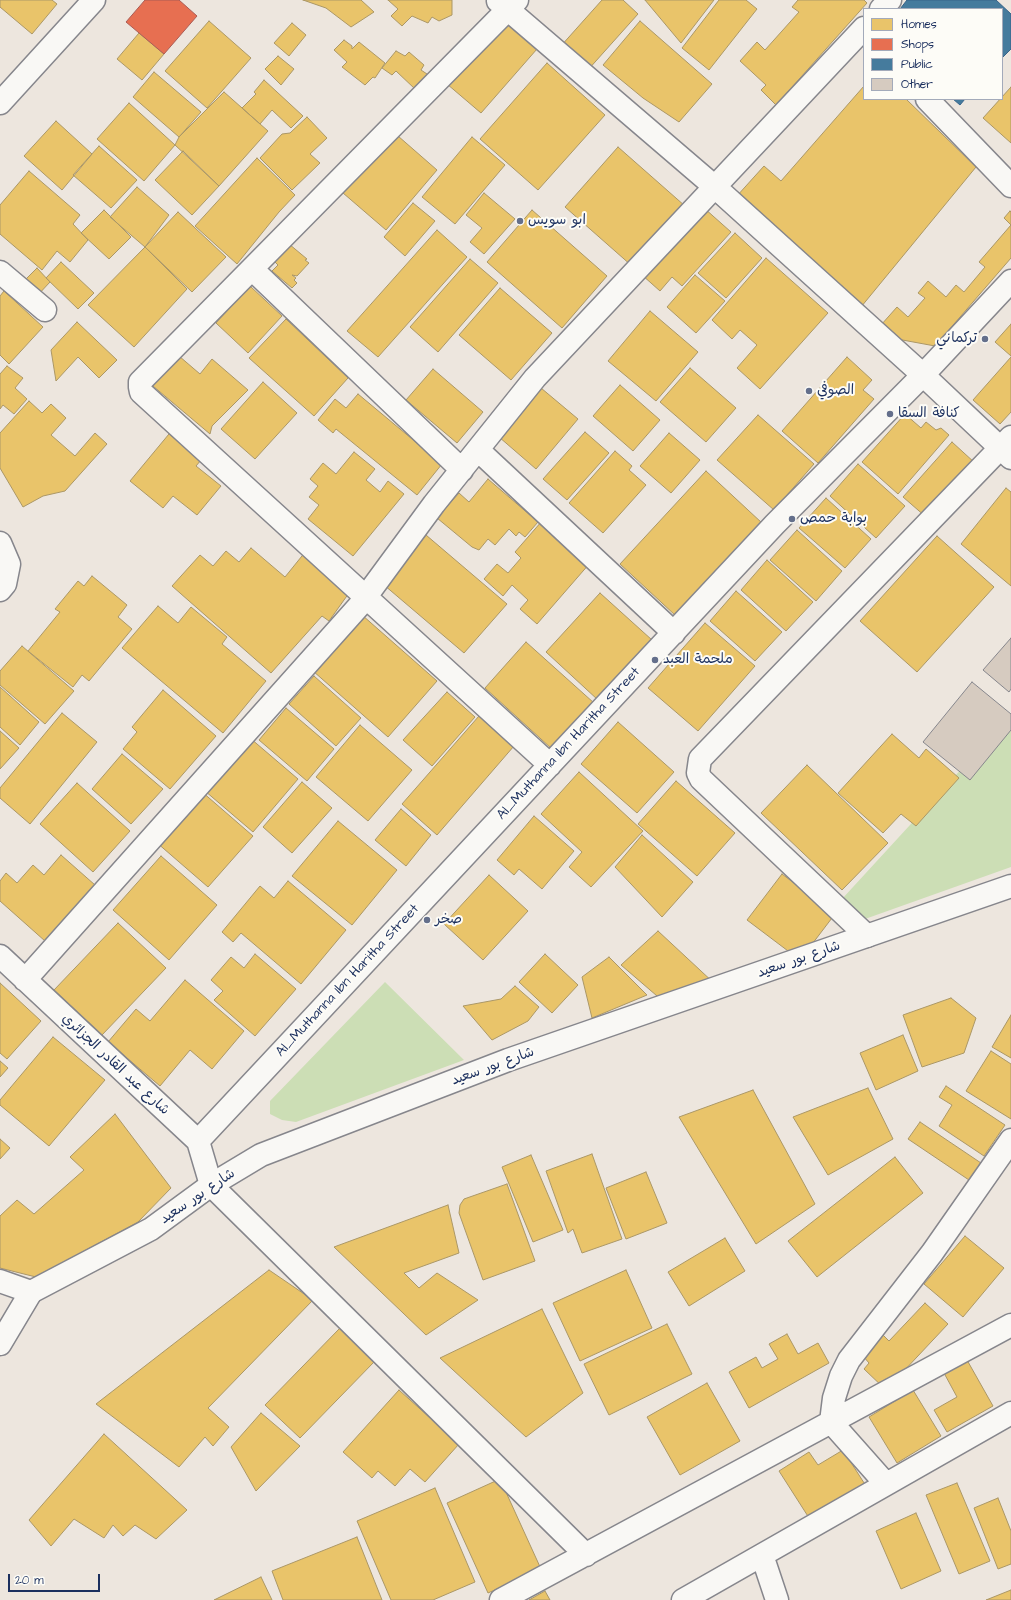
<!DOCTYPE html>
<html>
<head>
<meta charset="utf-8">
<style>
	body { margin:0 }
	#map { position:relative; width:1011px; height:1600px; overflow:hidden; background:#ede6de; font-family:"Architects Daughter",sans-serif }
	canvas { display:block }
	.legend { position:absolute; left:863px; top:8px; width:140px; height:92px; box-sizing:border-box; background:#fdfcf7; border:1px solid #a3aaba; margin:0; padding:5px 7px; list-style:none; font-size:12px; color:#1b2f5e }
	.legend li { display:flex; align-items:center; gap:8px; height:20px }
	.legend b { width:20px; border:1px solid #a3aaba }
	.scale { position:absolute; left:8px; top:1574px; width:92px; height:18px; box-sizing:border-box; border:2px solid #1b2f5e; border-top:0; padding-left:5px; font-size:12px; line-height:14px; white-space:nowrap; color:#1b2f5e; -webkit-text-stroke:3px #fdfcf7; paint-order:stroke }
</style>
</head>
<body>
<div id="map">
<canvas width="1011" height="1600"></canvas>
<ul class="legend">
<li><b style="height:11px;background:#e9c46a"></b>Homes</li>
<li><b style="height:11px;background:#e76f51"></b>Shops</li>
<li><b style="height:11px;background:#457b9d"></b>Public</li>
<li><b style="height:11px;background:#d6cbc0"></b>Other</li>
</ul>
<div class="scale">20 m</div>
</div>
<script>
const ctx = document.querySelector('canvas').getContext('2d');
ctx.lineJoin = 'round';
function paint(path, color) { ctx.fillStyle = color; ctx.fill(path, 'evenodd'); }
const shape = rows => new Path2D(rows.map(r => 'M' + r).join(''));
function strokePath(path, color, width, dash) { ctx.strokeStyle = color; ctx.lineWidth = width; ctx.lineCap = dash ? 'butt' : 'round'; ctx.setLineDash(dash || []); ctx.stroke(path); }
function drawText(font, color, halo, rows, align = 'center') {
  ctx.font = font + ' "Architects Daughter","Playpen Sans Arabic",sans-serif'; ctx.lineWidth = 4; ctx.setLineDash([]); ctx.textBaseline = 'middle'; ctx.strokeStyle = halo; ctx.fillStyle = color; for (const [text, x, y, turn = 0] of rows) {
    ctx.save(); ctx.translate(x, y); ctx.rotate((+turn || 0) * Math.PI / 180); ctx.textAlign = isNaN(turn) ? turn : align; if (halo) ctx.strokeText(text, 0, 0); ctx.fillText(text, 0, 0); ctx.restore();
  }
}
paint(shape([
	[1011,715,1011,867,865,919,842,899],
	[385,982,464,1060,296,1122,282,1120,270,1114,270,1101]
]), '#ccdeb5');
const homes = shape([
	[0,0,52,0,57,4,32,34,0,7,0,0],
	[303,0,361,0,374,12,351,27,326,8,303,0],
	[388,0,452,0,452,15,439,21,432,17,428,23,412,16,402,26,391,16,398,9,388,0],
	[602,0,623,0,638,14,587,71,560,47,602,0],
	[645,0,714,0,681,43,645,0],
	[719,0,746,0,757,9,709,70,682,48,719,0],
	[798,0,864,0,867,3,776,105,761,90,766,85,740,61,757,42,765,50,799,12,792,7,798,0],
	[503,19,537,49,481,113,447,84,503,19],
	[209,21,251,58,207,108,165,71,209,21],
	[640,21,712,84,679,122,643,98,603,65,640,21],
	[292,23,306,35,289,56,274,43,292,23],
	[139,33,164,54,142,80,117,59,139,33],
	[344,40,352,46,352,49,359,42,385,63,375,78,373,77,365,85,342,67,347,62,334,50,344,40],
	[396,51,405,56,409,52,424,65,421,70,427,74,415,89,396,71,392,75,382,68,396,51],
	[278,56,294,69,281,85,265,69,278,56],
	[547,63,605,115,538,190,480,139,547,63],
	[154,72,201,112,179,137,133,97,154,72],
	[264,80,303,116,291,128,272,110,260,124,242,108,256,94,254,92,264,80],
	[864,86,864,99,906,99,976,167,861,307,736,197,764,166,781,181,864,86],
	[1011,87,1011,143,983,118,1011,87],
	[224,92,268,131,219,186,175,145,179,137,224,92],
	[129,103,175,145,144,181,97,139,129,103],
	[307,117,327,138,310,154,320,163,292,190,260,158,282,134,290,133,307,117],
	[56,121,92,154,62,190,24,156,56,121],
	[398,136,437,170,386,230,343,193,375,153,380,155,398,136],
	[472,137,505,165,455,224,422,197,472,137],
	[99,146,137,180,111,208,73,175,99,146],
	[618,147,685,206,632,266,565,207,618,147],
	[183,151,219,186,192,215,155,180,183,151],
	[257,158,295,195,279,212,237,264,195,226,257,158],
	[29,171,80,215,73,224,88,240,70,262,57,251,42,270,0,234,0,205,29,171],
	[137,187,169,215,145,247,110,217,137,187],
	[484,193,515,219,484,254,470,242,482,228,466,215,484,193],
	[413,203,435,221,405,256,384,237,413,203],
	[704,208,731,232,682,286,672,277,660,291,642,275,704,208],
	[104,210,131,237,109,259,81,233,104,210],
	[532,210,607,276,562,328,487,262,532,210],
	[1010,211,1011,212,1011,225,1004,218,1010,211],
	[178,212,226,257,192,292,145,247,178,212],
	[1011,225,1011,258,935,346,897,339,881,325,897,307,908,317,925,298,918,293,928,281,946,297,956,285,964,292,985,267,979,262,1011,225],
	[437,230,467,257,378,357,347,331,437,230],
	[735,233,762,258,726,298,698,273,735,233],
	[289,244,307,259,305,260,309,263,297,276,292,275,296,278,294,280,297,283,292,288,272,271,278,265,274,261,289,244],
	[145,247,187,289,134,347,88,305,145,247],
	[766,258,828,313,760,389,737,368,757,345,740,330,732,339,712,320,766,258],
	[470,259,498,283,438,352,410,327,470,259],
	[61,262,94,293,78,309,46,278,61,262],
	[37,268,50,282,36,297,22,283,37,268],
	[695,275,725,301,696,333,667,307,695,275],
	[250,286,282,316,248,353,216,323,250,286],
	[500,288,552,333,511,380,459,335,500,288],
	[4,291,43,327,9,364,0,355,0,296,4,291],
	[650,311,698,352,656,401,608,361,650,311],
	[286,319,348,378,314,416,249,358,286,319],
	[77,322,117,360,99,378,78,357,56,381,51,350,77,322],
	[1011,324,1011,356,995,342,1011,324],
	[179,356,200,374,212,359,248,390,212,426,210,434,153,386,179,356],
	[847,357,872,380,863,390,874,399,818,463,782,431,847,357],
	[1011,357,1011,412,1000,424,973,400,1011,357],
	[7,366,23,378,15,388,27,399,14,414,3,405,0,409,0,374,7,366],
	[690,368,736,408,706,442,660,402,690,368],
	[433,369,483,412,457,443,406,400,433,369],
	[263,382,297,413,255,459,221,429,263,382],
	[620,385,660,420,633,451,593,416,620,385],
	[541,388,578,419,536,469,499,437,541,388],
	[358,394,442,464,417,495,336,429,333,433,318,420,335,399,346,408,358,394],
	[29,401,42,413,51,404,66,418,51,435,75,456,95,433,107,444,65,491,43,496,23,507,0,468,0,433,29,401],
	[905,414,921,428,926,422,936,430,941,428,949,435,898,494,862,462,905,414],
	[758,415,814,464,774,510,717,460,758,415],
	[585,432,609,453,567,500,543,479,585,432],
	[669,433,700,460,671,493,640,466,669,433],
	[169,434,201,460,196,466,221,486,197,515,173,496,163,508,130,481,169,434],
	[952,442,975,463,926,517,903,497,952,442],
	[615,451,632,466,629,470,646,485,603,533,569,503,615,451],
	[354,452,375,469,366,480,380,492,388,481,404,494,353,556,308,519,319,505,309,497,318,486,310,479,323,463,336,474,354,452],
	[858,464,905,506,876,538,830,496,858,464],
	[706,471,762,523,676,616,620,564,706,471],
	[488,479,538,522,525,537,519,532,516,536,509,529,495,545,488,539,479,550,472,547,437,518,459,493,469,502,488,479],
	[1006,488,1011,492,1011,586,961,544,1006,488],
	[826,498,871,539,845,568,799,528,826,498],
	[542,521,590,563,537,624,520,609,528,600,512,585,503,596,484,579,497,564,508,573,521,558,515,552,542,521],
	[797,530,842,571,816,601,770,560,797,530],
	[426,535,507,604,464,653,384,585,426,535],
	[937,536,994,587,917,672,860,621,937,536],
	[251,548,285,577,306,551,349,593,329,621,322,616,271,673,172,586,200,555,213,566,226,551,239,562,251,548],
	[767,560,813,602,786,631,741,590,767,560],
	[92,576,127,605,118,617,132,629,89,681,82,675,73,687,28,651,60,612,55,609,78,581,84,586,92,576],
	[736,591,782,632,755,661,710,621,736,591],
	[600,593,652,640,598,700,546,652,600,593],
	[158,606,178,623,191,607,227,637,222,644,266,681,223,733,122,648,158,606],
	[362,615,437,681,388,737,313,671,362,615],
	[705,623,755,666,698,731,648,688,705,623],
	[526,642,594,703,552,749,485,688,526,642],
	[22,646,74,691,45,724,0,685,0,671,22,646],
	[314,676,361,718,336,746,289,704,314,676],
	[0,687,39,722,20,745,0,727,0,687],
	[163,690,216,736,170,789,123,749,137,732,132,727,163,690],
	[447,692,475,717,432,766,403,740,447,692],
	[286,708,334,749,307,781,259,740,286,708],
	[62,713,97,742,30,824,0,798,0,788,62,713],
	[479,716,514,746,437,835,402,804,479,716],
	[618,722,674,772,637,813,581,764,618,722],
	[360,725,412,770,368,821,316,777,360,725],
	[0,731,19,748,0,769,0,731],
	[892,734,919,758,926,749,959,778,916,826,901,814,883,833,838,793,892,734],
	[250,738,298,779,253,832,205,791,250,738],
	[122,754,163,789,131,824,92,789,122,754],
	[807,765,888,843,842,890,761,813,807,765],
	[579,772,643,831,591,887,569,867,582,852,541,814,579,772],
	[676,781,735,833,697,876,638,824,676,781],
	[302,782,332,808,292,853,263,827,302,782],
	[77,783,130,831,93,872,40,824,77,783],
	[201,791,253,836,208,887,156,842,201,791],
	[401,809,431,835,406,866,375,840,401,809],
	[534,816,574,851,542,889,519,869,514,875,497,860,534,816],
	[338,821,397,870,352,925,292,876,338,821],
	[642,835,693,882,662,917,615,867,642,835],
	[61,855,95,885,45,941,0,901,0,881,6,873,17,883,33,865,44,875,61,855],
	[161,856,217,905,169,960,113,910,161,856],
	[782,874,835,914,800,960,747,920,782,874],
	[489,875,528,911,483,960,444,924,489,875],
	[288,881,346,930,301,984,241,933,233,942,222,932,260,886,274,898,288,881],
	[118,923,166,968,102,1035,54,990,118,923],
	[658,931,715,984,664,1002,621,965,658,931],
	[255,954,296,989,255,1036,214,1000,223,991,211,980,231,957,244,968,255,954],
	[545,954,578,985,552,1013,519,982,545,954],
	[609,957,647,995,592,1018,582,977,609,957],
	[185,980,244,1031,212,1069,190,1050,160,1086,108,1042,136,1009,150,1021,185,980],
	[0,983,41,1021,7,1059,0,1053,0,983],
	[515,986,539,1007,528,1021,492,1040,463,1006,501,999,515,986],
	[951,998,976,1018,964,1053,922,1067,903,1015,951,998],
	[1011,1015,1011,1058,992,1047,1011,1015],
	[903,1035,918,1071,876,1090,860,1053,903,1035],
	[53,1037,105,1080,49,1146,0,1105,0,1100,53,1037],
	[991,1051,1011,1064,1011,1119,966,1091,991,1051],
	[0,1061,8,1068,0,1077,0,1061],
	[946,1086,1005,1125,984,1156,939,1126,952,1105,939,1097,946,1086],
	[868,1088,893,1139,828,1175,793,1117,868,1088],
	[753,1090,815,1204,756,1244,679,1117,753,1090],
	[115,1114,171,1188,138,1222,36,1277,0,1268,0,1216,17,1200,34,1214,84,1170,70,1157,115,1114],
	[920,1122,981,1163,969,1180,908,1139,920,1122],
	[0,1139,10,1148,0,1159,0,1139],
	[592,1154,622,1239,582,1253,573,1229,568,1233,546,1171,592,1154],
	[531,1155,563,1230,533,1242,502,1167,531,1155],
	[895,1157,923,1193,817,1277,788,1241,895,1157],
	[646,1172,667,1223,626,1239,606,1188,646,1172],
	[507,1184,535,1261,483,1280,459,1213,460,1205,464,1199,507,1184],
	[448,1205,459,1253,404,1273,419,1288,437,1273,478,1300,426,1335,334,1247,448,1205],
	[965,1236,1004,1268,963,1317,924,1284,965,1236],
	[725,1238,745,1271,689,1306,668,1272,725,1238],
	[269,1270,313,1300,208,1408,229,1427,213,1446,205,1437,179,1467,96,1404,269,1270],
	[626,1270,652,1328,580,1361,553,1303,626,1270],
	[925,1303,948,1324,886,1390,864,1369,869,1363,863,1356,883,1335,889,1341,925,1303],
	[542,1309,583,1393,526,1437,440,1358,542,1309],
	[667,1324,692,1374,609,1415,584,1364,667,1324],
	[340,1328,374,1362,300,1438,265,1405,340,1328],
	[787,1334,798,1354,818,1343,829,1363,749,1408,729,1372,756,1357,762,1368,778,1359,769,1344,787,1334],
	[967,1360,993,1406,947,1432,934,1410,957,1397,944,1373,967,1360],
	[707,1383,740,1441,680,1475,647,1417,707,1383],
	[399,1390,459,1444,425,1482,410,1469,395,1486,378,1471,372,1478,343,1452,399,1390],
	[913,1390,941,1436,897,1463,869,1417,913,1390],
	[261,1413,300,1446,256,1491,231,1447,261,1413],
	[104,1434,187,1510,156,1539,135,1525,123,1536,113,1525,104,1538,74,1519,51,1546,29,1520,104,1434],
	[843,1450,866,1486,811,1521,779,1471,809,1452,818,1465,843,1450],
	[500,1479,541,1569,488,1593,447,1503,500,1479],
	[957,1483,990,1561,959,1574,926,1495,957,1483],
	[435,1488,475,1582,433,1600,391,1600,357,1521,435,1488],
	[998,1498,1011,1531,1011,1564,998,1569,974,1508,998,1498],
	[916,1513,941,1571,901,1589,876,1531,916,1513],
	[357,1537,382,1600,283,1600,272,1571,357,1537],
	[261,1577,272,1600,214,1600,261,1577],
	[1011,1590,1011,1600,986,1600,1011,1590],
	[545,1591,550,1600,529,1600,545,1591]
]);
paint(homes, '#e9c46a');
strokePath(homes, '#ab9766', 1);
const shops = shape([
	[145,0,179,0,197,16,164,54,126,22,145,0]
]);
paint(shops, '#e76f51');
strokePath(shops, '#aa5c55', 1);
const public = shape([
	[907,0,996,0,1011,14,1011,49,1002,58,1002,9,900,9,907,0],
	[953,99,965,99,960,105,953,99]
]);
paint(public, '#457b9d');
strokePath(public, '#38648a', 1);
const building = shape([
	[1011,638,1011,689,1009,692,983,670,1011,638],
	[972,682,1011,714,1011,730,970,780,923,742,972,682]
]);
paint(building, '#d6cbc0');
strokePath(building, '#86868c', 1);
const street = shape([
	[517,0,144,378,140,382,140,387,141,392,550,765],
	[498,1,715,187,923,375,1011,458],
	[881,9,890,0],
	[927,99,1011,186],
	[0,103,94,0],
	[252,269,462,470],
	[0,272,45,310],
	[478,450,674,633],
	[0,543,9,564,5,584,0,590],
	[867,936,701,779,698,773,700,759,1011,437],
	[0,956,198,1141,211,1185,586,1555],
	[25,980,359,606,434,504,535,378,864,28],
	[198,1141,775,524,923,375,1011,281],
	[0,1344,31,1292],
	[886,1484,831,1422,834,1398,841,1376,849,1360,932,1253,1011,1140],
	[762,1555,777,1600],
	[501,1600,1011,1325],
	[683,1600,1011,1413]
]);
const secondary = shape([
	[0,1281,31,1292,151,1229,211,1185,261,1155,508,1060,1011,886]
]);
strokePath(street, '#86868c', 25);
strokePath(secondary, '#86868c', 25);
strokePath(street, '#f9f8f5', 22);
strokePath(secondary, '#f9f8f5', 22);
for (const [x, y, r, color] of [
	[520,221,4,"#646f8b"],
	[985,339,4,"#646f8b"],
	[809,391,4,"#646f8b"],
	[890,414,4,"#646f8b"],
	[792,519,4,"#646f8b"],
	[655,660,4,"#646f8b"],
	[427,920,4,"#646f8b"]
]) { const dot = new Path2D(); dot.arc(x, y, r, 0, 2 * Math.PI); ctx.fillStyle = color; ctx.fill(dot); strokePath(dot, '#fdfcf7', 1.5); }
drawText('14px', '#1b2f5e', '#fdfcf7', [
	["ابو سويس",528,221],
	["تركماني",977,339,"right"],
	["الصوفي",817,391],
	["كنافة السقا",898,414],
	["بوابة حمص",800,519],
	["ملحمة العبد",663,660],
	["صخر",435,920]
], 'left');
drawText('14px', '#1b2f5e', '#fdfcf7', [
	["Al_Muthanna Ibn Haritha Street",569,744,-47],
	["شارع بور سعيد",799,960,-19],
	["Al_Muthanna Ibn Haritha Street",348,981,-47],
	["شارع عبد القادر الجزائري",115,1065,43],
	["شارع بور سعيد",493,1067,-20],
	["شارع بور سعيد",198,1197,-34]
]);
</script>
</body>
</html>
